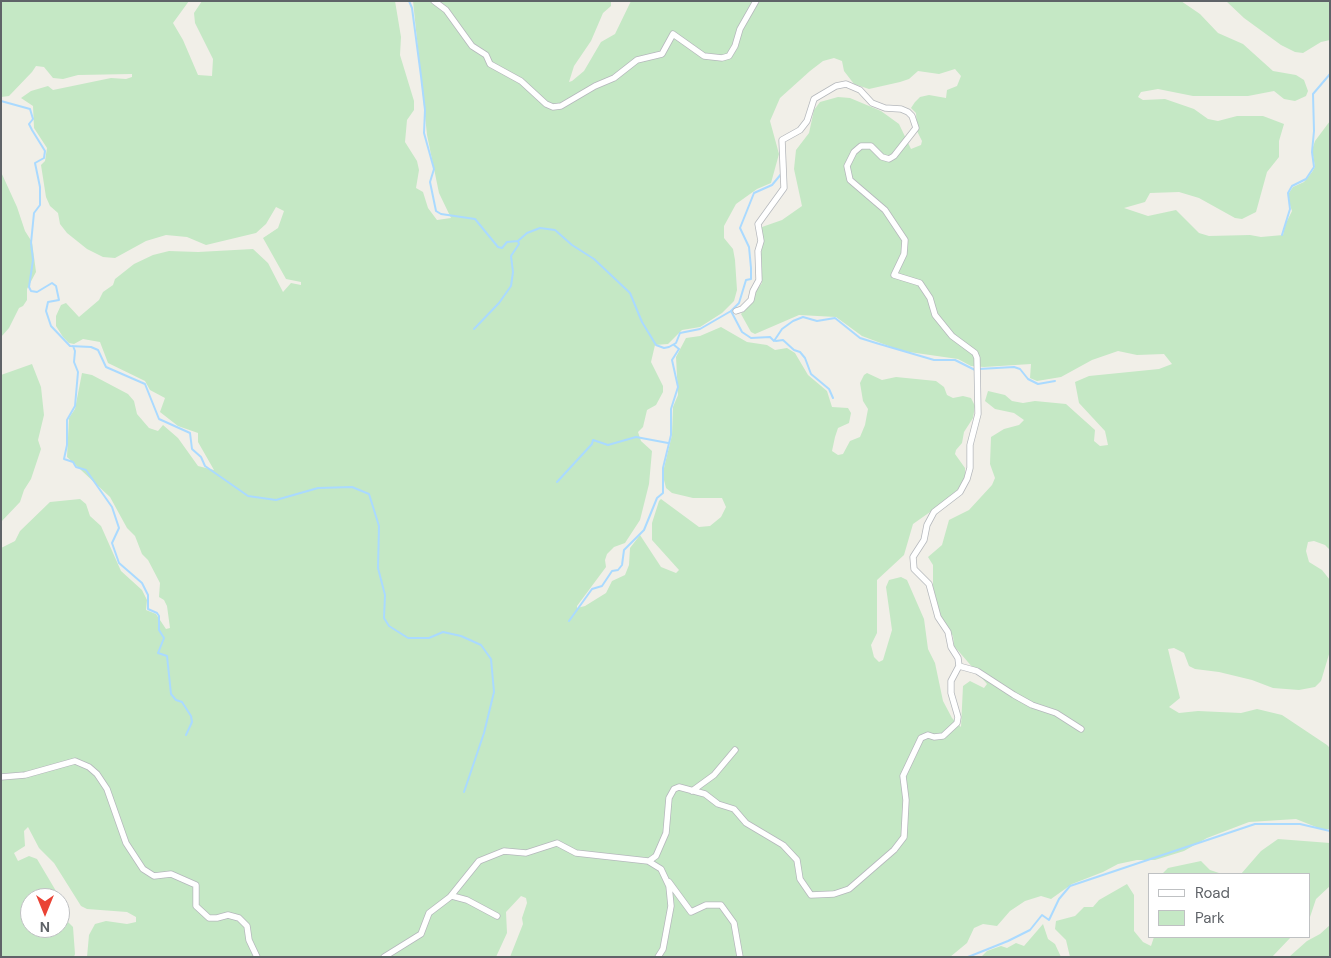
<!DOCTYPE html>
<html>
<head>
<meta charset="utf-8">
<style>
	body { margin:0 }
	#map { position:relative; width:1331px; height:958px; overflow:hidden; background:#f1efe8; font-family:"DM Sans",sans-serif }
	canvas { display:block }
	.frame { position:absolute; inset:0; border:2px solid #5f6368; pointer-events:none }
	.legend { position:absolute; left:1148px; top:873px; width:162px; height:65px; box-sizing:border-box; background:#fff; border:1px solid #bfc1c3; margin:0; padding:6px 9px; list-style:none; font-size:15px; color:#5f6368 }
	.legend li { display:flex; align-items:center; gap:10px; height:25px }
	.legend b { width:25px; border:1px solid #bfc1c3 }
	.north { position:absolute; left:20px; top:888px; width:50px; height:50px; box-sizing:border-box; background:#fff; border:1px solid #bfc1c3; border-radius:50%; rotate:180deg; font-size:14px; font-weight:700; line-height:20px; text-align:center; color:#5f6368 }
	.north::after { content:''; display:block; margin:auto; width:18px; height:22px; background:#ea4335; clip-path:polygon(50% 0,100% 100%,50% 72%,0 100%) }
</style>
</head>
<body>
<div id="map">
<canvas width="1331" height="958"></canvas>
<div class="frame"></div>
<ul class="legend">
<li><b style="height:6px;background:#fff"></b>Road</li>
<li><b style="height:14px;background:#c5e8c5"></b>Park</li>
</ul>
<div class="north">N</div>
</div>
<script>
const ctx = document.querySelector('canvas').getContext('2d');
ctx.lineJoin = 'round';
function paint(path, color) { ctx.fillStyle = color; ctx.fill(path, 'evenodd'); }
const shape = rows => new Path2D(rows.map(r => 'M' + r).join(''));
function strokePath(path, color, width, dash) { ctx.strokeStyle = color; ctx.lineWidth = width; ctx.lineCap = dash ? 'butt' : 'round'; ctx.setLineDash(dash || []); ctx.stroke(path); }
paint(shape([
	[1,1,189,1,173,23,183,40,198,75,212,76,213,59,195,23,194,13,202,1,395,1,401,37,400,55,414,101,414,110,407,120,405,142,417,161,419,170,416,188,423,192,428,208,437,220,451,218,439,193,427,135,413,1,611,1,611,6,603,13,591,41,574,66,569,82,572,81,584,71,601,42,615,34,631,1,1181,1,1200,14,1218,33,1243,44,1273,71,1296,75,1304,80,1308,91,1306,96,1295,101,1284,99,1274,91,1248,96,1193,96,1158,89,1141,92,1138,97,1143,100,1165,99,1194,109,1208,119,1218,121,1237,116,1263,116,1284,124,1279,141,1279,157,1267,172,1256,212,1242,219,1235,218,1199,198,1179,192,1150,193,1145,202,1124,208,1148,216,1176,210,1199,233,1209,236,1250,235,1261,237,1283,235,1285,225,1292,211,1288,199,1289,193,1293,187,1304,182,1312,172,1315,167,1312,150,1315,141,1330,121,1330,550,1325,545,1314,541,1308,542,1306,551,1309,562,1322,570,1330,580,1330,651,1321,681,1315,687,1299,690,1273,688,1252,680,1219,672,1195,669,1189,666,1184,653,1174,648,1168,649,1180,698,1169,707,1179,713,1198,711,1241,713,1257,709,1282,715,1327,745,1330,748,1330,829,1321,829,1296,819,1249,822,1207,838,1184,851,1155,860,1137,860,1118,864,1103,872,1072,884,1051,899,1041,896,1025,901,1010,911,997,926,983,924,974,928,967,943,950,957,510,957,523,924,522,918,527,903,526,898,521,896,506,912,507,933,496,957,87,957,89,935,95,924,106,921,127,924,136,922,136,917,127,912,87,909,81,906,54,863,39,848,28,827,24,831,25,846,14,853,18,861,29,856,37,859,56,891,57,898,30,898,30,928,60,928,60,916,65,919,73,927,75,954,74,957,1,957,1,548,15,541,20,531,50,502,80,499,86,504,90,516,101,526,121,571,142,590,147,600,146,610,156,614,166,629,170,628,167,606,164,600,159,597,160,583,148,560,142,554,135,536,127,528,110,497,67,457,69,418,75,409,82,373,92,375,128,394,134,401,137,414,149,428,158,431,163,425,178,438,198,466,214,470,198,442,198,433,178,426,160,412,165,398,150,390,145,381,108,363,100,342,83,339,74,344,69,343,63,337,56,326,56,316,61,305,66,303,79,317,99,300,103,292,113,285,115,279,134,264,153,255,169,251,198,252,253,249,268,263,283,292,291,283,301,285,301,282,286,279,263,238,278,228,284,211,276,207,266,224,256,233,206,245,187,237,166,235,146,241,115,258,103,257,87,249,67,233,60,224,58,213,50,206,46,197,41,165,45,161,47,148,34,128,33,106,21,98,31,91,48,86,53,90,111,78,126,79,132,77,132,74,78,75,63,79,53,78,44,67,36,66,32,72,9,96,1,97],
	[834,58,842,61,844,71,854,84,869,89,900,82,909,79,918,71,939,74,955,69,961,76,957,86,947,90,946,98,929,95,920,97,915,102,911,108,916,113,917,131,922,141,921,145,911,149,899,124,881,111,850,98,838,97,820,102,814,110,809,133,796,150,794,169,802,206,782,220,762,227,760,232,763,241,761,254,762,283,756,291,753,301,741,314,751,332,755,334,799,315,836,317,862,336,902,351,958,359,971,366,984,367,1031,364,1030,378,1037,381,1061,377,1092,360,1118,351,1137,355,1164,354,1172,364,1159,369,1089,376,1075,382,1079,403,1105,431,1108,445,1100,446,1094,441,1095,430,1066,404,1035,401,1023,403,1012,401,1005,395,988,391,985,401,995,409,1014,413,1024,420,1019,425,1004,429,991,437,990,464,995,478,992,485,969,510,949,520,942,545,928,557,933,565,933,586,938,608,944,624,953,636,954,646,987,684,984,688,970,681,963,686,961,727,952,718,943,701,935,663,928,649,924,619,907,580,901,577,889,580,886,587,892,630,883,660,879,662,874,657,871,645,877,633,877,580,904,555,913,524,950,498,965,481,965,468,955,454,956,450,962,443,964,432,973,418,975,406,971,398,963,396,953,398,947,395,944,387,936,381,896,377,882,380,867,373,864,375,860,383,863,401,868,409,865,425,860,437,850,441,843,454,838,455,832,451,835,437,838,428,849,423,851,413,848,408,832,407,827,391,808,375,795,353,787,348,775,350,767,345,747,342,721,327,700,336,686,338,676,357,678,395,673,407,672,435,664,468,664,480,666,488,672,493,693,498,722,498,726,507,721,517,710,526,699,527,661,499,659,501,652,523,652,540,679,570,676,573,661,567,640,535,630,548,629,565,625,575,612,581,606,593,585,606,577,608,577,606,606,567,605,560,607,554,614,547,625,543,640,520,649,484,652,451,641,441,638,432,643,427,647,410,656,405,663,392,663,386,651,362,655,345,668,344,682,330,700,327,722,313,734,301,737,290,735,260,733,249,724,238,724,226,736,204,757,189,771,183,779,154,770,121,780,98,810,71,823,61],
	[1226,1,1330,1,1330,40,1321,42,1303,53,1295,52,1281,45,1244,18],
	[1,172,17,207,25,231,32,242,36,272,27,289,27,300,23,306,19,308,9,328,1,337],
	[32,364,41,387,44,415,38,440,41,449,31,479,24,490,20,502,1,522,1,375],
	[1278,839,1330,843,1330,886,1316,899,1310,917,1310,874,1241,874,1261,851],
	[1201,861,1210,870,1222,874,1162,874,1168,868],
	[1127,884,1134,895,1134,931,1143,942,1151,946,1154,937,1291,937,1272,957,1070,957,1066,940,1055,929,1056,921,1075,916,1084,907,1093,907,1099,900],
	[1043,924,1048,939,1055,944,1061,957,981,957,987,951,1001,946,1007,948,1016,943,1024,946],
	[1330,925,1330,957,1289,957,1307,941,1320,934]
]), '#c5e8c5');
strokePath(shape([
	[409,1,412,8,421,76,425,110,424,133,434,169,430,182,436,211,441,214,475,219,498,247,502,248,507,242,518,241,527,233,540,228,555,230,572,245,594,259,630,293,642,322,656,345,664,348,669,347,676,343,680,333,700,329,731,311,739,303,746,280,751,279,751,268,749,247,740,228,754,193,772,185,782,173],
	[1,101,30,109,33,119,29,124,32,130,45,151,44,158,35,163,40,187,40,205,34,213,31,243,33,260,29,287,31,291,37,292,52,283,56,286,59,300,48,302,46,311,51,326,70,346,91,347,98,350,106,367,145,384,159,419,190,433,192,449,201,457,205,466,248,496,276,500,318,488,352,487,369,494,379,526,378,568,385,595,384,618,389,626,408,638,429,638,443,632,461,636,481,645,491,659,494,692,484,733,464,792],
	[1282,235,1290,209,1288,193,1292,186,1306,179,1314,167,1312,152,1314,131,1313,94,1330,74],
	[731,311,742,332,751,338,770,337,774,341,782,329,793,321,803,317,817,321,835,318,860,338,876,343,934,360,955,360,975,370],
	[474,329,499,303,511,286,513,272,511,256,519,244,518,241],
	[776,341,783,340,794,350,800,352,805,358,811,374,829,389,833,398],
	[73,346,75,351,74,362,78,372,75,406,67,420,67,445,64,459,73,462,76,467,86,470,112,507,119,528,112,543,119,563,142,583,148,595,148,609,157,613,159,616,159,630,164,638,158,653,167,656,171,694,176,700,182,702,191,716,192,722,186,735],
	[979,369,1014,367,1020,369,1028,379,1038,384,1055,381],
	[557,482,592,444,593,440,608,445,636,437,668,443],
	[569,621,592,589,602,586,612,571,618,570,622,565,624,550,644,530,657,498,663,493,663,468,671,435,671,409,678,387,672,360,679,349,674,345],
	[968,957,1008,941,1030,930,1042,915,1049,920,1059,899,1070,886,1255,824,1300,824,1330,831]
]), '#aadaff', 2);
const minor = shape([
	[434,1,446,10,472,46,486,55,490,64,521,81,546,104,553,107,561,106,595,86,614,78,637,60,662,54,673,34,704,56,722,58,729,56,735,46,740,29,756,1],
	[959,666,977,671,1014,695,1032,705,1056,713,1081,729],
	[1,777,25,775,75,761,89,767,97,774,107,789,126,843,143,869,154,876,171,874,196,885,196,906,209,918,217,918,228,915,239,918,247,926,249,940,257,957],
	[692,791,714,775,735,750],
	[649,861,656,856,666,833,669,798,674,789,679,787,705,794,718,804,734,809,746,823,783,845,797,860,800,879,811,895,834,894,849,889,894,850,904,837,906,800,903,776,921,738,928,735,934,737,943,736,957,723,958,717,951,693,951,681,959,666,958,658,951,647,948,632,938,617,929,584,914,569,913,557,924,540,927,525,934,512,960,492,967,479,970,468,970,445,978,414,977,358,975,353,952,336,935,315,930,298,920,283,894,275,904,254,905,240,885,210,850,180,847,166,854,152,861,146,871,146,882,157,889,159,894,156,916,128,912,116,908,112,901,109,885,108,872,103,860,90,846,84,836,86,814,99,807,121,800,130,782,140,784,188,758,224,761,241,758,251,759,280,753,291,751,300,742,309,736,311],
	[669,882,691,912,706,905,721,905,734,923,740,957],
	[452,896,467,900,497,916],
	[384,957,421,934,429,913,450,897,479,861,504,851,526,853,557,843,576,853,648,861,661,869,669,886,671,906,663,949,658,957]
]);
strokePath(minor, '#b5b8bc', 7);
strokePath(minor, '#fff', 5.5);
</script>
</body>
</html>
